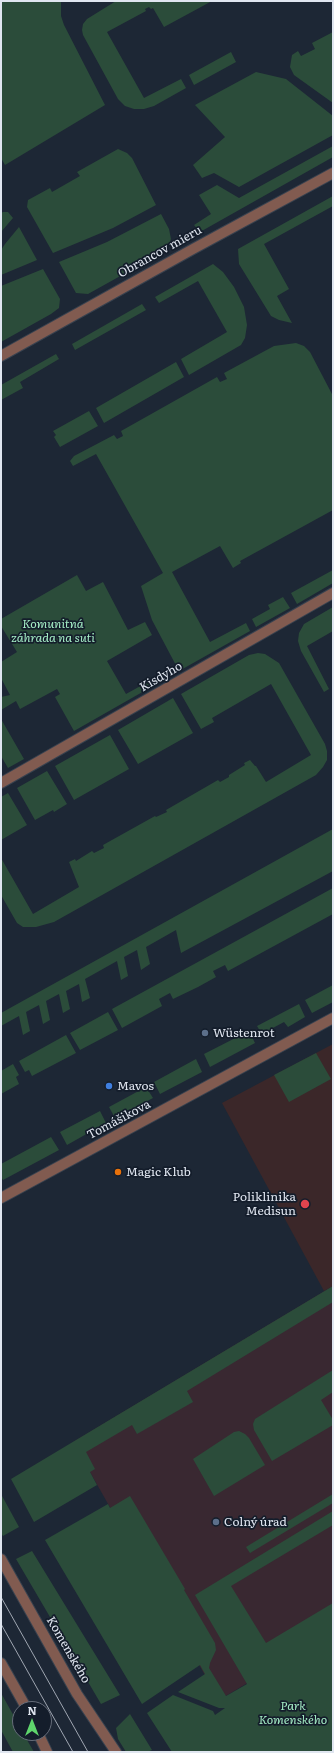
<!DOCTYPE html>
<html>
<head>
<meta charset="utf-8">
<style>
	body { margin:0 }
	#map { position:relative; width:334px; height:1753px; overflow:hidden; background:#1d2735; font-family:Literata,serif }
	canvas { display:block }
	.frame { position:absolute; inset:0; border:2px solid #e0e6f0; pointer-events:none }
	.north { position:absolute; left:12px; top:1701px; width:40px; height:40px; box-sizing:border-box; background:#141d2b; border:1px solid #666d7a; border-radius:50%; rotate:0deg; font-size:11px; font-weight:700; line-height:16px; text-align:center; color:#e0e6f0 }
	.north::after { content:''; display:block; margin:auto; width:14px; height:18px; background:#5ed56c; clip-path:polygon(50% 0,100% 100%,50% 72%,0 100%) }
</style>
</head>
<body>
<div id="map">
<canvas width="334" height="1753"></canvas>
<div class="frame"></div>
<div class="north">N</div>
</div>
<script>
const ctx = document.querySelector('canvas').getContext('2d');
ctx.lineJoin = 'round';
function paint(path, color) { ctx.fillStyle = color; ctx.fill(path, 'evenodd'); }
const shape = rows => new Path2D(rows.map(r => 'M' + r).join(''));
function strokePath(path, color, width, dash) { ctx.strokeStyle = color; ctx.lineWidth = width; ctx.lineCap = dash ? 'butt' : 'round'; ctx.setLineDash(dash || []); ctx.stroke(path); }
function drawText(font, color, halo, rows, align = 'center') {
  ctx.font = font + ' Literata,serif'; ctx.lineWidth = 3.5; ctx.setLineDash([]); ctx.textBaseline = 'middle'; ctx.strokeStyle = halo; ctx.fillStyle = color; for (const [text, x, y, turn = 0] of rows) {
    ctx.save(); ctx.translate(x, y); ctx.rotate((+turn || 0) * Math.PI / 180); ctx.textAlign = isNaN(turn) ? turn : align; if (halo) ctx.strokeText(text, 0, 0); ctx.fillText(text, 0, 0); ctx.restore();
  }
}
paint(shape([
	[333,1286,333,1632,219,1700,73,1442]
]), '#392831');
paint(shape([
	[333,1044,333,1286,324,1291,222,1103]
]), '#3b2729');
paint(shape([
	[1,1,61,1,61,16,64,25,105,105,5,165,1,158],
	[116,1,212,1,164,27,153,8,151,9,149,7,145,9,146,11,107,32,144,98,181,79,186,88,154,106,144,109,134,109,125,106,118,99,83,35,82,30,83,24,87,19],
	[333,32,333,103,294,75,290,67,292,55,298,51,301,56,315,49,312,43],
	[231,52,236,62,194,85,189,75],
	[256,72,286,79,333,116,333,135,239,187,214,173,202,178,193,165,225,137,195,105],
	[333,146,333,157,200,232,194,225,211,214,199,195,217,185,239,198],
	[118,149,127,153,132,158,156,205,113,228,53,253,27,207,28,200,50,188,52,192,80,176,77,172],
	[333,196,333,206,264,244,289,289,277,296,292,323,279,320,271,316,239,264,238,249],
	[3,212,8,212,13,218,1,232,1,213],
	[161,214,169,229,171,239,167,250,88,294,76,293,59,262,107,242],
	[19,227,37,260,1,275,1,250,5,244],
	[213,264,223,272,234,287,244,307,247,325,245,338,241,345,189,375,181,359,227,332,198,281,159,303,155,297],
	[43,269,60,299,59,308,51,314,1,342,1,286],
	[142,304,146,310,75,350,72,344],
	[296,343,304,346,310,352,333,396,333,510,240,561,241,563,233,568,220,546,172,572,210,642,246,623,250,631,179,671,152,620,141,586,163,573,96,454,73,466,70,461,74,456,114,435,117,439,123,436,121,431,217,377,220,382,227,379,224,373,274,346],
	[56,354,59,359,20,382,23,388,1,400,1,385],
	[176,362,184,377,104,423,96,408],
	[89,411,98,426,60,447,54,437,56,435,53,431],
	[333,570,333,583,297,604,291,593],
	[77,575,86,591,103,582,128,630,145,622,152,635,107,661,126,694,164,673,167,678,74,731,55,697,60,694,57,689,20,709,16,701,1,710,1,697,10,695,1,678,1,662,17,652,1,626,1,619],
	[283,597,290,608,256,627,252,619,270,609,268,605],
	[333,607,333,631,307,646,329,689,324,692,301,651,298,641,299,633,304,624],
	[258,653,265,654,279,663,325,744,327,751,327,760,323,767,316,775,54,922,36,927,23,927,17,923,1,895,1,858,33,914,79,887,69,862,75,859,76,861,92,851,94,853,104,848,103,845,155,816,156,817,167,812,166,810,218,780,220,782,229,777,229,775,245,765,244,763,250,760,255,766,256,766,266,782,311,755,271,684,212,718,214,722,201,729,181,694,249,655],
	[173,698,193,733,138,764,118,730],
	[1,719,24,759,8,768,1,756],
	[110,735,129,769,74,800,55,766],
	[47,771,67,804,54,812,53,810,35,820,17,788],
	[8,793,27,825,1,840,1,797],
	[333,829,333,871,181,953,176,930,146,947,150,964,141,970,137,950,124,957,128,976,121,980,117,961,85,979,90,998,82,1002,79,984,66,991,70,1009,63,1013,59,994,46,1001,50,1020,43,1024,39,1005,26,1012,30,1031,23,1035,19,1016,1,1026,1,1013],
	[333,888,333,914,228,971,225,965,213,971,216,977,198,987,173,999,170,993,159,999,162,1006,122,1028,112,1009],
	[333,985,333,1002,312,1013,305,1000],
	[299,1004,305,1017,288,1027,284,1022,271,1029,273,1035,264,1038,257,1026],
	[108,1012,118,1030,80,1050,70,1033],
	[249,1031,255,1043,210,1067,204,1054],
	[66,1035,76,1053,32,1076,29,1070,25,1072,19,1061],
	[316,1053,331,1079,289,1102,274,1075],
	[196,1059,202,1072,160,1094,154,1082],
	[13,1064,19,1075,16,1077,19,1084,1,1094,1,1071],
	[146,1087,153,1098,115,1118,109,1107],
	[100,1111,106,1123,67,1145,60,1132],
	[51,1137,59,1150,3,1180,1,1177,1,1164],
	[333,1286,333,1302,187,1391,193,1402,137,1434,132,1425,86,1452,95,1469,90,1472,97,1485,34,1522,11,1479],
	[333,1370,333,1392,321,1400,333,1420,333,1425,272,1461,254,1430,253,1424,255,1419],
	[239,1431,245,1434,249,1438,265,1465,214,1496,193,1459,234,1432],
	[1,1494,19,1527,3,1536,1,1533],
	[333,1494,333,1503,250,1553,246,1547],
	[130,1496,185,1589,184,1590,215,1643,216,1650,210,1663,209,1668,226,1696,247,1684,195,1595,333,1511,333,1525,231,1586,266,1643,333,1603,333,1752,172,1752,147,1713,173,1695,213,1711,215,1715,225,1708,219,1708,178,1692,205,1674,200,1665,142,1704,45,1540,108,1504,110,1508],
	[32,1551,120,1695,101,1704,16,1559],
	[1,1693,20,1727,20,1733,23,1733,34,1752,13,1752,1,1730],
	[130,1714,152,1750,147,1752,126,1752,118,1739,116,1728]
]), '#2b4c3a');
const minor = shape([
	[1,356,193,249,333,173],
	[1,783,333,593],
	[1,1198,333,1018]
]);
const tertiary = shape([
	[1,1559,77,1694,116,1752],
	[1,1663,27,1709],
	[38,1733,47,1752]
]);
strokePath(minor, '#38424f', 12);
strokePath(tertiary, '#38424f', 12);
strokePath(minor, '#815b50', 10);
strokePath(tertiary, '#815b50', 10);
strokePath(shape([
	[1,1597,88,1752],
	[1,1624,73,1752]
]), '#a0a7b2', 1);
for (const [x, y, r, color] of [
	[205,1033,4,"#5c6f8a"],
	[109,1086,4,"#3f7fe0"],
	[118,1172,4,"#e8710a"],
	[305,1204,5,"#e0444e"],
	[216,1522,4,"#5c6f8a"]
]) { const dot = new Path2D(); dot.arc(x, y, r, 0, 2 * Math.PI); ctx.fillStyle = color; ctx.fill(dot); strokePath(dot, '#141d2b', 1.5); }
drawText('12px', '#e0e6f0', '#141d2b', [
	["Obrancov mieru",160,252,-29],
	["Kisdyho",161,677,-30],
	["Tomášikova",119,1120,-28],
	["Komenského",68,1650,60]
]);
drawText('italic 12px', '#a4ecc5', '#141d2b', [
	["Komunitná",53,624],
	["záhrada na suti",53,638],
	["Park",293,1706],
	["Komenského",293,1720]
]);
drawText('12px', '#e0e6f0', '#141d2b', [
	["Wüstenrot",213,1033],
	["Mavos",117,1086],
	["Magic Klub",126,1172],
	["Poliklinika",296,1197,"right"],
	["Medisun",296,1211,"right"],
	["Colný úrad",224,1522]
], 'left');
</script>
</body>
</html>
